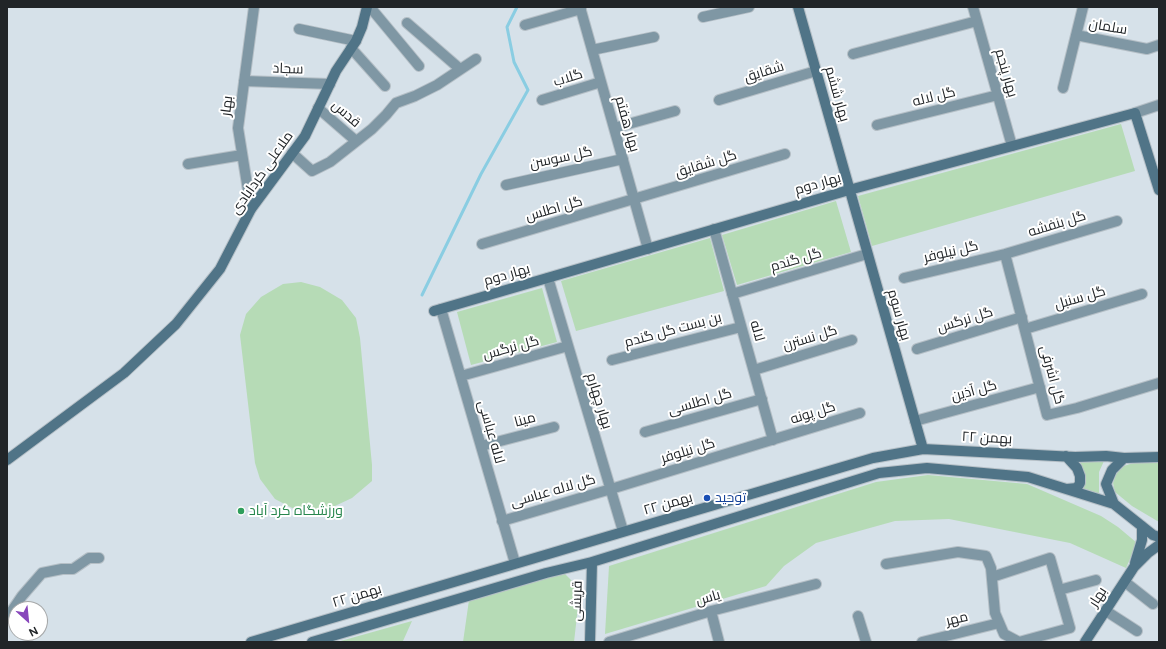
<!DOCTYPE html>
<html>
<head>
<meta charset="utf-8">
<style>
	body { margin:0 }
	#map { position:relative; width:1166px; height:649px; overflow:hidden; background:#d6e1e9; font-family:Figtree,sans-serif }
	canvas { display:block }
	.frame { position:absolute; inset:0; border:8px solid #212528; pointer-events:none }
	.north { position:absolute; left:8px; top:601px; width:40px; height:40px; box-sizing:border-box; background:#fff; border:1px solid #a6a8a9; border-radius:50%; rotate:153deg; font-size:11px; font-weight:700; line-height:16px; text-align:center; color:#212528 }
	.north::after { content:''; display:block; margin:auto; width:14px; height:18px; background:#8847bc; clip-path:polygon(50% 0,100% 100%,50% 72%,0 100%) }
</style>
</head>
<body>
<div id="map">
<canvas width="1166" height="649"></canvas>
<div class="frame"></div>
<div class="north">N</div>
</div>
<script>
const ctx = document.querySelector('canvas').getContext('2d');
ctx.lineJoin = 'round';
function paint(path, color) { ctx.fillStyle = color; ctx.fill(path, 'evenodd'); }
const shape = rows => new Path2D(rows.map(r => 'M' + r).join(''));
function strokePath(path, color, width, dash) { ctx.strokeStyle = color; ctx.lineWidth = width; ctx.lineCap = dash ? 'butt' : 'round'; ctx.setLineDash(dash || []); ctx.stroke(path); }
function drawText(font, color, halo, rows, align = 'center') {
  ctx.font = font + ' Figtree,Cairo,sans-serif'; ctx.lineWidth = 4; ctx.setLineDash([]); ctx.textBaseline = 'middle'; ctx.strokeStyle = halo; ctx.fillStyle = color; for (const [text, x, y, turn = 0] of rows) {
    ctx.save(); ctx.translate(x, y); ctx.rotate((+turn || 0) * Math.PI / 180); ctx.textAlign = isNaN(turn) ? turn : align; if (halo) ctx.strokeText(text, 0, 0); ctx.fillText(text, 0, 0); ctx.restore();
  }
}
paint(shape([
	[1121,124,1135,171,872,246,858,196],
	[836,201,851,252,737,285,722,235],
	[710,238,724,291,576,331,561,281],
	[301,282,320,287,342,300,356,318,360,338,372,465,372,481,352,498,322,512,294,509,275,499,260,479,255,463,240,335,246,314,261,297,283,284],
	[542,288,557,342,471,365,457,312],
	[1079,459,1104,461,1099,472,1099,492,1100,498,1079,490,1084,473],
	[1136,462,1159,463,1159,522,1132,506,1115,492,1113,483,1117,472,1124,466],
	[928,475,1027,484,1101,516,1118,527,1137,543,1126,568,1070,543,949,519,895,521,816,543,784,566,766,586,605,634,609,566,876,482],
	[563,572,580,589,574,642,463,642,469,600],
	[412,621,403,641,400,642,337,642]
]), '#b6dbb6');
strokePath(shape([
	[422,295,481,174,528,90,514,62,507,27,517,7]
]), '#8acde2', 3);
const street = shape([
	[370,7,419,66],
	[580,7,648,249],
	[973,7,1012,146],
	[703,17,749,7],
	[407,23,460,69],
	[525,25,581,9],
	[299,29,356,41],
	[1076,35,1147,49,1159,45],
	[351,48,385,86],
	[592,50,654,37],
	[853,54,977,21],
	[244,81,330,84],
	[1063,88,1083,7],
	[542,100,601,82],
	[719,100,816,71],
	[318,108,356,141],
	[1135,113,1159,105],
	[877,125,998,95],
	[614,128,675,111],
	[292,153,312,171,330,162,372,129,386,115,396,103,415,96,437,85,476,59],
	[188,164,242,155],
	[506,185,623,159],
	[251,209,238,128,254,7],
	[714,229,773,440],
	[482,244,785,154],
	[1005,254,1047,415,1077,408,1159,383],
	[548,278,623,531],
	[904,278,1005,254,1117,221],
	[732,294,867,254],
	[441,309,515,563],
	[1025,329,1142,294],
	[917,349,1022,317],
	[612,360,741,327],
	[754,370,852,340],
	[461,376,568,346],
	[915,421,1040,387],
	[645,432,762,399],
	[481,446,554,427],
	[502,521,611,489,860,413],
	[886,564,958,552,986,556,991,568,995,613,1004,634,1019,642],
	[992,577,1050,558,1070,628,1019,642],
	[1125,582,1153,604],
	[1059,590,1096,580],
	[711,611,719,642],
	[1106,611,1137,631],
	[858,616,866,642],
	[7,618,22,596,42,573,62,569,73,569,89,558,99,558],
	[609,642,711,611,816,584],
	[922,642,999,623]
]);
const secondary = shape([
	[798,7,923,449],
	[434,311,849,190,1135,113,1159,190],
	[1066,456,1077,468,1080,476,1080,483,1077,488,1067,489],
	[1124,458,1112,470,1106,484,1114,504,1153,535,1159,537],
	[7,460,124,373,176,324,220,269,251,209,305,136,336,71,356,41,362,27,367,7],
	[1135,563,1142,540,1142,526],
	[251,642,873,458,923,449,1075,457,1106,456,1124,458,1159,457],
	[312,642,546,573,592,562,879,473,927,468,1028,477,1114,504],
	[590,642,592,562],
	[1085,642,1134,567,1148,553,1159,545]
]);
strokePath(street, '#b5bfc6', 12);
strokePath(secondary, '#b5bfc6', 12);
strokePath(street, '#7f97a4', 10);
strokePath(secondary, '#507487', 10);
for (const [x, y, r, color] of [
	[707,498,4,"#1a4fb4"],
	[241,511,4,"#2e9e5b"]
]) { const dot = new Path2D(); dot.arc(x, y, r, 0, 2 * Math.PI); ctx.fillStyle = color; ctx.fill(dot); strokePath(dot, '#fff', 1.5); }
drawText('14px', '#212528', '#fff', [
	["سلمان",1108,27,10],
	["سجاد",288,69,2],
	["شقایق",764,72,-17],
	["بهار پنجم",1006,73,74],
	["گلاب",568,78,-17],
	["بهار ششم",837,94,74],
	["گل لاله",934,97,-14],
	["بهار",227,106,-83],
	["قدس",346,114,41],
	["بهار هفتم",627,124,74],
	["گل سوسن",561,158,-12],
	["گل شقایق",706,164,-17],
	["ملاعلی کردابادی",262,173,-55],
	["بهار دوم",818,184,-16],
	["گل اطلس",554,209,-16],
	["گل بنفشه",1057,224,-17],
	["گل نیلوفر",951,252,-13],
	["گل گندم",796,260,-16],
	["بهار دوم",507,275,-16],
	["گل سنبل",1080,298,-16],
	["بهار سوم",899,315,74],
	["گل نرگس",965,320,-17],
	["بن بست گل گندم",673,330,-15],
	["لاله",757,331,74],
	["گل نسترن",810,338,-17],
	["گل نرگس",511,348,-15],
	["گل اشرفی",1052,375,75],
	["گل آذین",974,391,-15],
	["بهار چهارم",599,401,73],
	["گل اطلسی",700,402,-16],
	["گل پونه",813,413,-17],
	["مینا",525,420,-15],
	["لاله عباسی",491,432,74],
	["۲۲ بهمن",987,438,3],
	["گل نیلوفر",688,451,-17],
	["گل لاله عباسی",553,491,-16],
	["۲۲ بهمن",668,504,-16],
	["۲۲ بهمن",357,596,-17],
	["بهار",1098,597,-57],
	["یاس",708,598,-16],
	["قریشی",577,601,-88],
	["مهر",957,619,-13]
]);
drawText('14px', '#164399', '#fff', [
	["توحید",715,498]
], 'left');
drawText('14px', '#27864d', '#fff', [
	["ورزشگاه کرد آباد",249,511]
], 'left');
</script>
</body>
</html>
